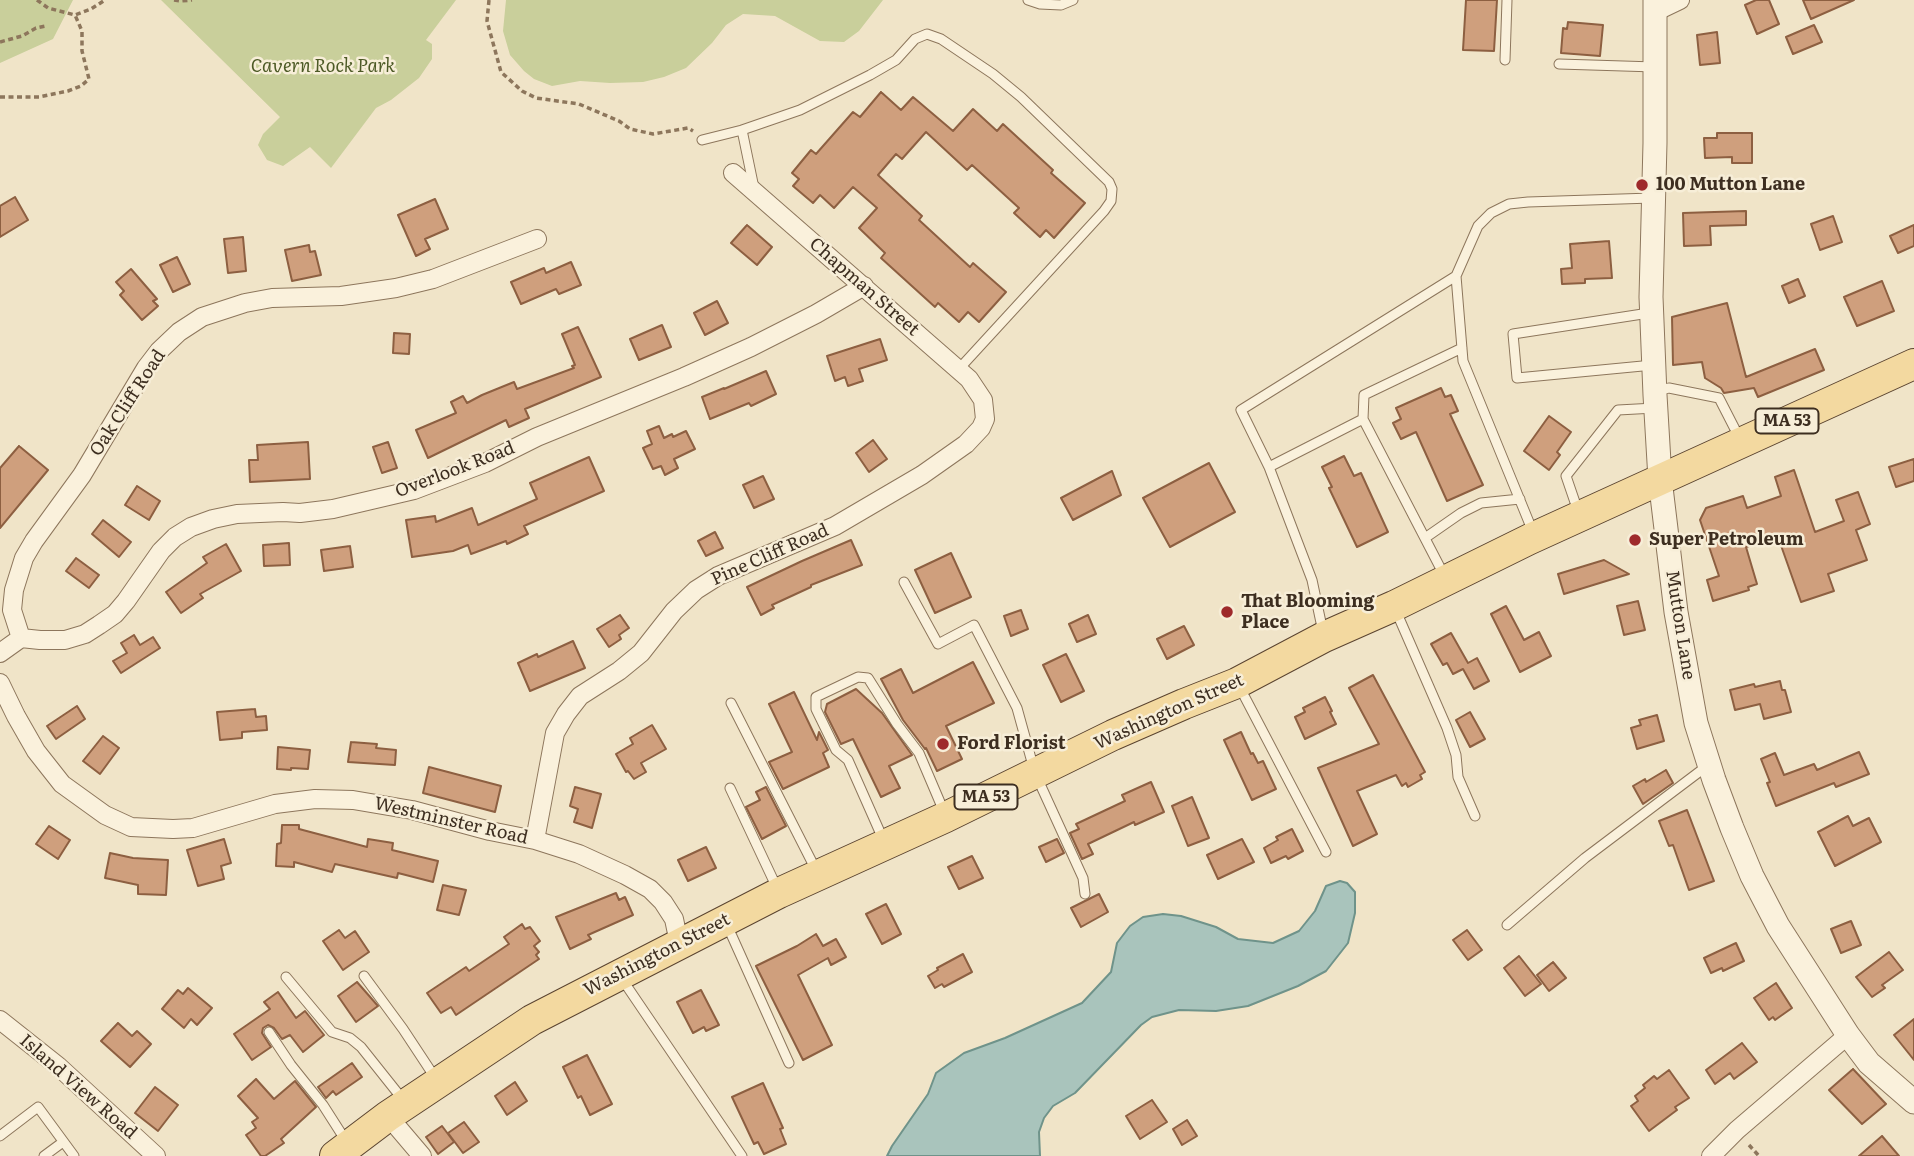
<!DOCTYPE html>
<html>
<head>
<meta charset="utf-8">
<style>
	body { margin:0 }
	canvas { display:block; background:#f0e4c8 }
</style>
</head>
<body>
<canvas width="1914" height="1156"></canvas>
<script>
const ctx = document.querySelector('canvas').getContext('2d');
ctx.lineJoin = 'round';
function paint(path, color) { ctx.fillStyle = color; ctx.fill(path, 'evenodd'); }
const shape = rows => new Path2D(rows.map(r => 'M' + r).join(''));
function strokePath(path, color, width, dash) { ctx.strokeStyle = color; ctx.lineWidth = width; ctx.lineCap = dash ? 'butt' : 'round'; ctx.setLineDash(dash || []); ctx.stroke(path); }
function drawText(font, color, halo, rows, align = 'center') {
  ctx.font = font + ' Literata,serif'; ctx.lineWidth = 5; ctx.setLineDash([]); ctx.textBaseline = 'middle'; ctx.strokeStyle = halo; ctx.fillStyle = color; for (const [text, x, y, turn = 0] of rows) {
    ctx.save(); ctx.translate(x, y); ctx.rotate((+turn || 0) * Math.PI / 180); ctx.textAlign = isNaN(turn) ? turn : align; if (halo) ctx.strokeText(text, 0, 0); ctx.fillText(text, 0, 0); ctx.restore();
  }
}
paint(shape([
	[0,0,73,0,53,39,0,63],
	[161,0,456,0,426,40,432,44,432,59,419,78,391,100,376,108,331,168,310,147,283,166,267,160,258,145,263,134,280,117],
	[506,0,883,0,859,31,844,42,820,41,775,16,743,14,726,25,712,43,686,68,664,77,643,82,610,83,580,81,552,86,534,79,524,71,510,55,503,31]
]), '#c9cf9b');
const water = shape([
	[1340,881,1347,883,1355,892,1355,913,1348,943,1326,971,1298,986,1248,1006,1216,1011,1179,1010,1152,1017,1141,1025,1075,1093,1053,1106,1044,1118,1039,1132,1040,1156,887,1156,892,1146,928,1094,936,1073,964,1053,1005,1038,1082,1003,1111,972,1117,943,1130,926,1143,917,1163,914,1181,916,1216,927,1238,939,1273,943,1299,931,1315,911,1326,886,1340,881]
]);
paint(water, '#a9c4bc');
strokePath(water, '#6f938a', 2);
const building = shape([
	[1466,0,1497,0,1494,51,1463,50,1466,0],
	[1756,0,1769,0,1779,24,1757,34,1745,5,1756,0],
	[1803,0,1854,0,1811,19,1803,0],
	[1568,22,1603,25,1600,56,1561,53,1563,28,1567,29,1568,22],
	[1814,25,1822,42,1793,54,1786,37,1814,25],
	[1717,32,1720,63,1700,65,1697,35,1717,32],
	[881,92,901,110,913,97,953,131,973,109,997,131,1003,124,1053,170,1051,173,1085,203,1054,238,1046,230,1040,237,1014,213,1019,208,972,165,967,170,926,132,902,159,896,154,878,175,922,216,919,220,970,267,973,263,1006,292,979,322,968,312,959,322,938,303,935,307,881,258,885,253,859,228,877,208,853,187,834,208,820,195,813,203,793,186,799,179,792,173,811,150,816,154,853,112,860,117,881,92],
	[1717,133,1752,133,1752,163,1732,163,1732,157,1705,158,1704,138,1717,138,1717,133],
	[15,197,28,220,0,237,0,206,15,197],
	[435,199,448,229,425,239,430,249,416,256,398,215,435,199],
	[1746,211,1746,225,1710,226,1711,245,1684,246,1683,213,1746,211],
	[1833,216,1842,242,1820,250,1811,224,1833,216],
	[747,225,772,247,757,265,731,243,747,225],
	[1914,225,1914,246,1898,253,1890,236,1914,225],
	[243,237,246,271,228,273,224,239,243,237],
	[1609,241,1612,278,1585,279,1585,283,1562,284,1561,269,1572,268,1570,244,1609,241],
	[309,245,310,252,315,251,321,275,292,281,285,250,309,245],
	[177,257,190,284,173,292,160,265,177,257],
	[571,262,581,285,559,294,556,289,521,304,511,282,544,268,546,273,571,262],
	[131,269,157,299,153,301,158,306,142,320,120,295,124,291,116,282,131,269],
	[1798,279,1805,296,1789,303,1782,286,1798,279],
	[1882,281,1894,311,1857,326,1844,297,1882,281],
	[717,301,728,323,705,335,694,313,717,301],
	[1727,303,1746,377,1815,349,1824,370,1758,397,1754,388,1724,393,1721,388,1705,378,1702,362,1673,365,1672,317,1727,303],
	[662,325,671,347,639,360,630,339,662,325],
	[578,327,601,377,525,409,529,418,509,427,506,420,428,458,416,430,456,413,451,402,463,396,467,403,482,395,514,382,517,389,574,368,572,366,575,365,562,334,578,327],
	[394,333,410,334,409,354,393,353,394,333],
	[880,339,887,360,859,369,863,381,848,386,845,377,835,381,827,356,880,339],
	[766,371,776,394,751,406,749,403,710,419,702,397,724,388,724,389,766,371],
	[1441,388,1445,397,1451,395,1458,411,1450,414,1483,485,1447,501,1416,432,1401,439,1393,423,1401,419,1396,408,1441,388],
	[1549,416,1571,432,1557,452,1560,455,1549,470,1524,451,1549,416],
	[659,426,664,438,672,434,673,437,686,431,695,449,674,459,678,468,665,475,661,466,653,469,643,448,652,444,647,431,659,426],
	[873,440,887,459,869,472,856,453,873,440],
	[308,442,310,479,250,482,249,460,258,460,257,445,308,442],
	[388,442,397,468,382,473,373,447,388,442],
	[19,446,48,470,0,528,0,468,19,446],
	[1344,456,1354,476,1361,473,1388,532,1357,547,1329,488,1332,487,1322,467,1344,456],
	[589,457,604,491,524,526,528,534,507,544,506,541,471,554,468,545,453,551,412,557,406,520,435,516,436,522,472,508,478,525,537,499,530,483,589,457],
	[1914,459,1914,481,1896,487,1889,467,1914,459],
	[1209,463,1235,512,1170,547,1143,498,1209,463],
	[1794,470,1815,532,1844,521,1836,500,1858,492,1870,524,1856,530,1867,560,1828,574,1834,591,1801,602,1778,537,1746,547,1757,584,1748,587,1749,590,1713,601,1707,580,1719,576,1700,520,1706,508,1743,496,1747,508,1781,496,1775,477,1794,470],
	[1112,471,1121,495,1073,520,1061,498,1112,471],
	[763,476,774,499,754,508,743,485,763,476],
	[137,486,160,501,149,520,125,505,137,486],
	[103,520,131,542,119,557,92,534,103,520],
	[715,532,723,548,706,556,698,541,715,532],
	[851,540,862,565,811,585,811,587,772,605,774,608,761,615,747,587,802,561,851,540],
	[289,543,290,565,264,566,263,545,289,543],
	[226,544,241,571,200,594,203,598,181,613,166,592,207,563,203,557,226,544],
	[350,546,353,567,324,571,321,550,350,546],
	[951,553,971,597,935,613,915,570,951,553],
	[76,558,99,575,89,588,66,571,76,558],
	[1604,560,1629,574,1564,594,1558,574,1604,560],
	[1638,601,1645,630,1624,635,1617,606,1638,601],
	[1506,606,1524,640,1539,632,1551,656,1520,672,1491,614,1506,606],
	[1021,610,1028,629,1011,636,1004,616,1021,610],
	[620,615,629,628,619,635,621,639,609,647,597,629,620,615],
	[1088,615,1096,634,1077,642,1069,624,1088,615],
	[1184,626,1194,645,1167,659,1157,639,1184,626],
	[1451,633,1468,663,1477,658,1489,681,1474,689,1463,669,1453,674,1447,663,1443,665,1431,644,1451,633],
	[134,635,140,645,153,637,160,648,121,673,113,661,127,653,121,643,134,635],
	[573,641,585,668,530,691,518,663,537,654,538,657,573,641],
	[1066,654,1084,691,1061,702,1043,665,1066,654],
	[973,662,994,703,946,726,962,759,937,771,926,748,925,749,903,720,881,679,901,669,913,693,973,662],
	[1373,675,1425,772,1420,775,1422,779,1408,787,1406,783,1402,786,1396,775,1357,791,1377,834,1353,846,1318,768,1379,744,1349,688,1373,675],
	[1780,681,1782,690,1785,690,1791,712,1764,719,1760,704,1735,710,1730,690,1754,684,1755,687,1780,681],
	[856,689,882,713,912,755,889,766,900,788,881,797,853,739,841,744,825,712,827,704,856,689],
	[794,692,817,740,819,732,828,750,823,753,829,767,783,789,769,762,792,752,769,704,794,692],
	[1325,697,1332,711,1330,712,1336,724,1305,739,1295,717,1305,712,1303,708,1325,697],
	[77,706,85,719,56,739,47,726,77,706],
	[255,709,256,717,266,716,267,730,242,732,242,738,220,740,217,712,255,709],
	[1470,712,1485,739,1470,747,1456,720,1470,712],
	[1657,715,1664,741,1637,749,1631,728,1641,725,1639,720,1657,715],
	[652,725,666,749,641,763,646,772,634,779,628,771,626,772,616,754,633,744,630,738,652,725],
	[1241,732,1251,754,1253,753,1258,763,1263,761,1276,789,1252,800,1224,740,1241,732],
	[103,736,119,748,100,774,83,761,103,736],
	[351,742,377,744,376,748,396,750,395,765,348,762,351,742],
	[278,747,310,750,308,769,291,768,291,770,277,769,278,747],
	[1859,752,1869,774,1836,787,1834,783,1776,806,1767,783,1770,782,1761,759,1775,753,1784,775,1814,764,1817,770,1859,752],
	[429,767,501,786,495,812,423,793,429,767],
	[1666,770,1673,783,1643,804,1633,786,1645,779,1646,782,1666,770],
	[1151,782,1164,812,1135,825,1134,822,1088,844,1093,854,1082,859,1070,833,1079,829,1076,824,1125,801,1122,795,1151,782],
	[575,787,601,794,592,828,574,822,578,809,570,806,575,787],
	[766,787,786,826,762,839,746,807,760,800,756,792,766,787],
	[1192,797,1209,838,1188,846,1172,806,1192,797],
	[1687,810,1714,881,1689,890,1673,845,1669,846,1659,821,1687,810],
	[1848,816,1853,826,1869,818,1881,842,1835,866,1818,832,1848,816],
	[282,825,299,825,299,829,367,847,368,839,393,843,392,850,438,861,433,882,398,873,397,878,335,864,332,872,294,862,294,867,276,866,277,844,281,843,282,825],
	[49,826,70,840,58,859,36,844,49,826],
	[1292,829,1303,851,1288,859,1286,856,1271,863,1264,848,1278,840,1276,837,1292,829],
	[224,839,231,863,221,866,224,879,198,886,187,850,224,839],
	[1057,839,1064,853,1046,862,1039,847,1057,839],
	[1242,839,1254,862,1218,879,1207,855,1242,839],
	[706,847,716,868,688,881,678,860,706,847],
	[110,853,133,858,168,860,166,895,138,894,138,885,105,878,110,853],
	[972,856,983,878,959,889,948,867,972,856],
	[443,885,466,890,459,915,437,910,443,885],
	[616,893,619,900,625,897,633,915,588,935,591,939,570,949,556,917,616,893],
	[1099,894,1108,912,1081,927,1071,908,1099,894],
	[886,904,901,934,882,944,866,914,886,904],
	[1851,921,1861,945,1841,953,1831,929,1851,921],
	[522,924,525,929,530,927,540,941,534,946,539,952,536,955,539,959,456,1015,451,1007,441,1013,427,993,466,967,469,971,509,944,504,937,522,924],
	[339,930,345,938,355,931,369,952,343,970,323,941,339,930],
	[1467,930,1482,950,1468,960,1453,940,1467,930],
	[816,934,823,946,836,939,846,957,831,965,828,958,798,975,832,1045,803,1060,756,966,797,946,816,934],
	[1736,943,1744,961,1723,971,1722,968,1711,973,1704,958,1736,943],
	[1889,952,1903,970,1882,985,1885,988,1872,997,1856,977,1889,952],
	[963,954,972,972,944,987,942,984,935,988,928,976,938,970,937,968,963,954],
	[1519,956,1541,984,1525,996,1504,968,1519,956],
	[1553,962,1566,978,1549,991,1537,975,1553,962],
	[357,982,378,1006,356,1022,338,996,357,982],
	[1776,983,1792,1008,1775,1020,1773,1017,1769,1020,1754,998,1776,983],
	[188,988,212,1008,197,1025,191,1019,184,1028,162,1009,178,990,183,994,188,988],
	[701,990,719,1025,706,1031,704,1027,693,1033,677,1002,701,990],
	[278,992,296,1018,305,1011,324,1035,303,1052,290,1035,282,1039,274,1028,268,1025,263,1028,262,1033,271,1047,252,1060,234,1034,270,1009,264,1002,278,992],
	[1914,1019,1914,1060,1894,1035,1914,1019],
	[118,1023,132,1036,137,1031,151,1044,130,1067,101,1041,118,1023],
	[1742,1043,1757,1062,1734,1079,1730,1073,1715,1084,1706,1070,1742,1043],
	[587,1055,612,1104,590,1115,581,1096,578,1098,563,1067,587,1055],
	[352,1063,362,1077,336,1095,333,1091,326,1098,318,1087,352,1063],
	[1853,1069,1886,1104,1862,1124,1829,1090,1853,1069],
	[1669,1070,1689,1098,1675,1107,1677,1110,1649,1131,1631,1106,1638,1101,1635,1096,1645,1088,1643,1085,1654,1076,1657,1079,1669,1070],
	[256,1079,274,1099,295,1081,316,1107,281,1139,284,1143,265,1156,261,1156,246,1135,256,1128,252,1122,258,1118,238,1096,256,1079],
	[515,1082,527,1101,507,1115,495,1096,515,1082],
	[763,1083,783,1128,780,1129,786,1144,764,1154,758,1142,754,1144,732,1097,763,1083],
	[155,1087,178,1105,158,1131,135,1113,155,1087],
	[1152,1100,1167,1122,1140,1139,1126,1116,1152,1100],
	[1187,1120,1197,1136,1182,1145,1173,1129,1187,1120],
	[464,1122,479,1142,463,1153,448,1133,464,1122],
	[442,1126,454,1142,438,1154,426,1137,442,1126],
	[1882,1136,1899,1156,1859,1156,1882,1136]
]);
paint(building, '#cf9f7d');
strokePath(building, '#8d5f41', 2);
const service = shape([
	[1028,0,1040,4,1061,5,1073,0],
	[1505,60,1507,0],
	[1559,64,1655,67],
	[702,140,742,130],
	[754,188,742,130,800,110,870,75,896,60,915,39,927,34,941,39,993,74,1021,97,1109,182,1112,189,1111,201,1104,211,958,370],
	[1456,276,1478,226,1491,213,1509,204,1528,202,1652,198],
	[1649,313,1513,334,1517,378,1653,365],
	[1656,391,1669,388,1719,398,1739,437],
	[1363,419,1364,395,1462,348],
	[1269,467,1312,580,1323,632],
	[1578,511,1566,476,1618,410,1655,408],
	[1425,538,1461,513,1481,503,1520,499],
	[1444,575,1363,419,1269,467,1241,410,1456,276,1463,361,1533,532],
	[904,582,938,644,974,625,1017,708,1035,773,1083,878,1085,894],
	[1396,611,1447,728,1456,755,1458,777,1475,816],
	[1239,686,1326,852],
	[731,703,816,870],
	[730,788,777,888],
	[883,839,848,760,836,750,816,709,816,697,858,677,868,678,897,724,919,753,945,814],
	[727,925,789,1063],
	[1507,925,1585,858,1707,766],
	[364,976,403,1029,436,1079],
	[286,977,332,1032,350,1038,361,1047,404,1101],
	[622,979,742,1156],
	[269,1032,291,1065,323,1105,346,1141],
	[0,1136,38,1107,74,1156],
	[44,1156,63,1142]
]);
const minor = shape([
	[1655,12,1680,0],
	[21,638,40,640,65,640,85,634,99,625,115,614,126,601,161,551,175,537,191,527,213,519,237,514,283,512,300,513,333,509,414,490,485,463,537,437,684,377,751,347,816,314,864,286],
	[0,653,21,638,12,610,14,590,24,558,34,541,82,475,146,368,159,351,179,332,202,317,245,303,272,298,341,296,396,288,433,279,537,239],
	[0,683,16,716,36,751,62,784,105,815,131,827,173,829,193,828,275,804,315,799,353,800,412,810,490,831,535,840,579,854,625,875,650,889,663,902,674,919,679,943],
	[535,840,555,733,566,714,580,696,619,671,641,653,674,611,696,590,718,576,835,526,922,475,966,444,981,428,985,419,983,400,969,379,733,173],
	[0,1020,58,1066,156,1156],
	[388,1116,422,1156],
	[1711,1156,1737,1130,1848,1035]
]);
const tertiary = shape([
	[1655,0,1655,143,1651,297,1655,395,1660,479,1676,612,1696,723,1714,780,1732,828,1752,876,1778,926,1848,1035,1869,1063,1914,1102]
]);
const primary = shape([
	[335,1156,388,1116,532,1020,779,893,946,817,1113,735,1184,704,1237,683,1324,637,1394,606,1530,539,1914,364]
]);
strokePath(service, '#8d765c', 11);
strokePath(minor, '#8d765c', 20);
strokePath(tertiary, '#8d765c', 25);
strokePath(primary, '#5b4430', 32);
strokePath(shape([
	[37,0,48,8,75,15,91,9,105,0],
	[174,0,181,1,192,0],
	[489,0,487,21,501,72,522,91,536,98,579,104,619,121,630,129,653,134,688,128,693,131],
	[0,42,22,36,36,28,46,26],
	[0,97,39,97,68,91,81,86,89,79,82,51,82,31,75,15],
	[1749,1145,1759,1156]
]), '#8d765c', 3.5, [5, 3.5]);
strokePath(service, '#faf1dc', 9);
strokePath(minor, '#faf1dc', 18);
strokePath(tertiary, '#faf1dc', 23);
strokePath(primary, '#f3d9a0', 30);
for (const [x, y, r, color] of [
	[1642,185,7,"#9e2a2b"],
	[1635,540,7,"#9e2a2b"],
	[1227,612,7,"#9e2a2b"],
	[943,744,7,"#9e2a2b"]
]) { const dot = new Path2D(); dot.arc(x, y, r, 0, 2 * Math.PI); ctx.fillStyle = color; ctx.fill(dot); strokePath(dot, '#f7eed8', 2.5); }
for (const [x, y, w] of [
	[1787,421,63],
	[986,797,63]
]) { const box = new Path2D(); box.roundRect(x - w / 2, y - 12.5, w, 25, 5); ctx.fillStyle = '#f7eed8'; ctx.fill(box); strokePath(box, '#3d2e20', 2); }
drawText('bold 16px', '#3d2e20', null, [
	["MA 53",1787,421],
	["MA 53",986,797]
]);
drawText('italic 18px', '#4d5a26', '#f7eed8', [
	["Cavern Rock Park",323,67]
]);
drawText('bold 18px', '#3d2e20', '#f7eed8', [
	["100 Mutton Lane",1656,185],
	["Super Petroleum",1649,540],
	["That Blooming",1241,602],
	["Place",1241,623],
	["Ford Florist",957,744]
], 'left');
drawText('18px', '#3d2e20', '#f7eed8', [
	["Chapman Street",864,287,41],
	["Oak Cliff Road",128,403,-57],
	["Overlook Road",455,470,-21],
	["Pine Cliff Road",770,555,-24],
	["Mutton Lane",1680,625,81],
	["Washington Street",1169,712,-24],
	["Westminster Road",451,821,13],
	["Washington Street",657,955,-27],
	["Island View Road",78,1087,41]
]);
</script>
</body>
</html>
